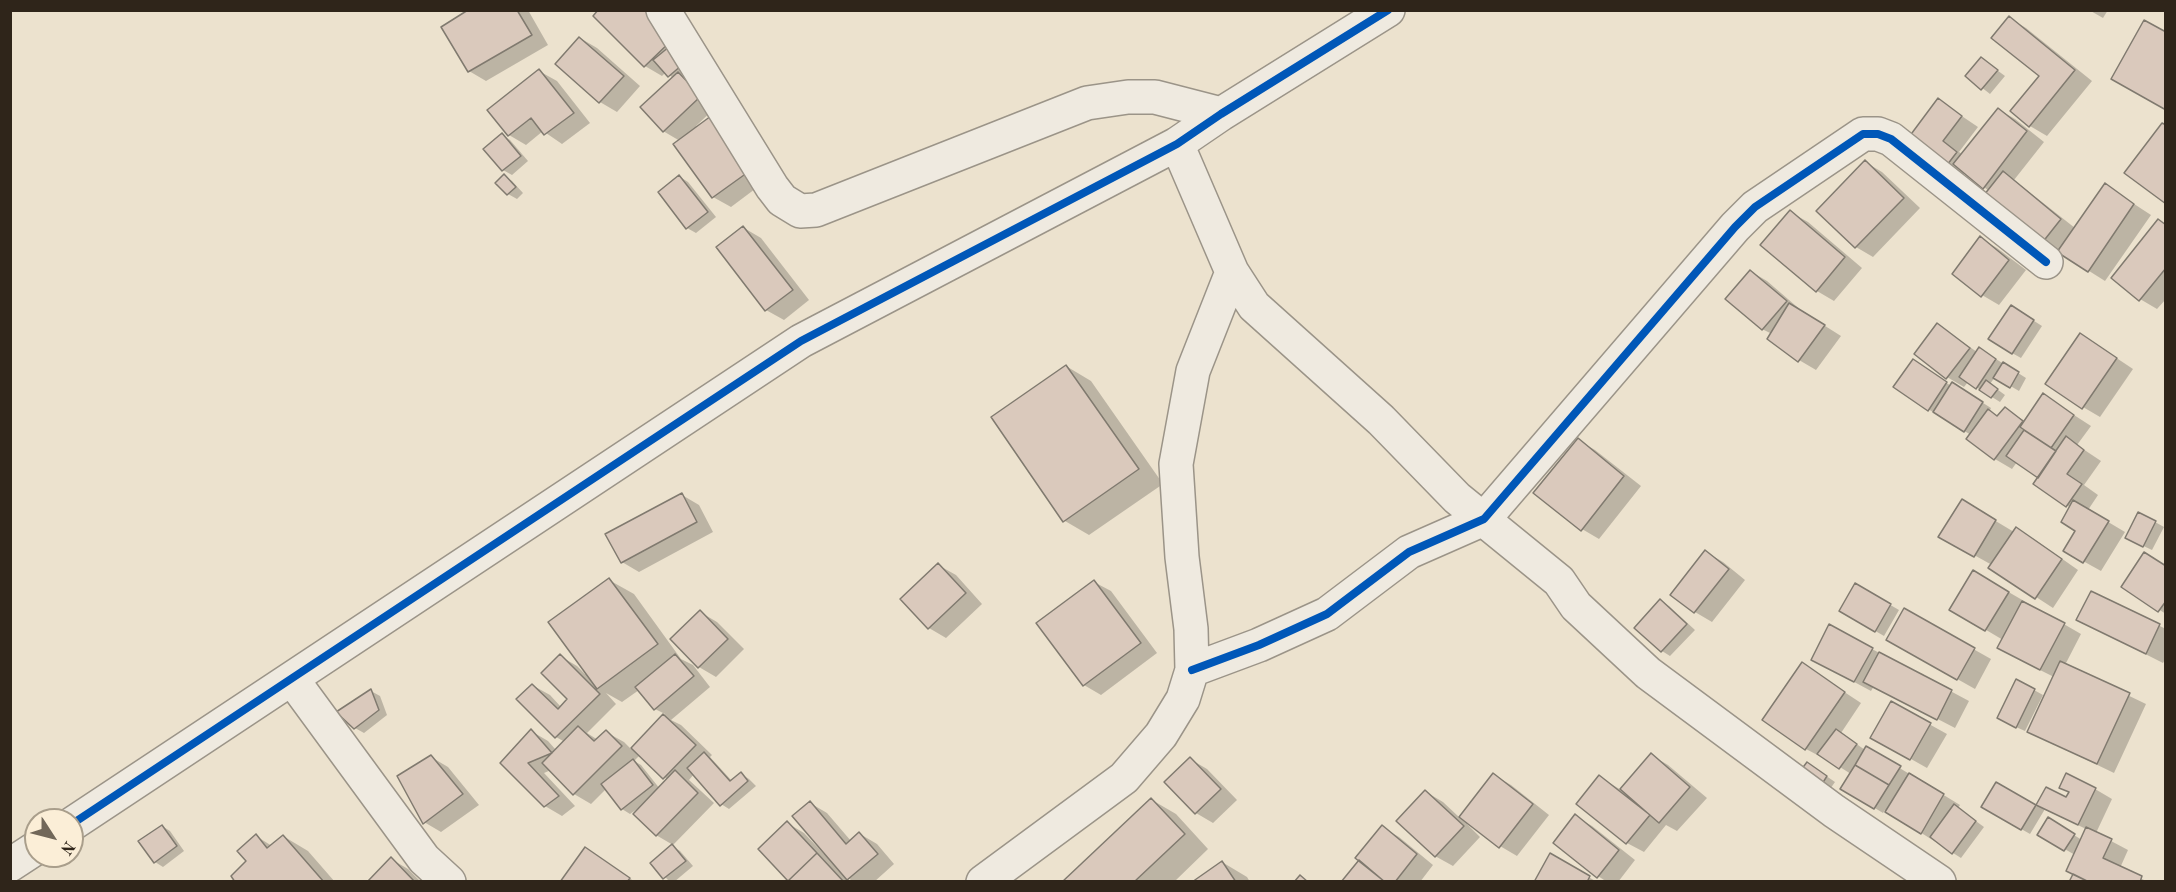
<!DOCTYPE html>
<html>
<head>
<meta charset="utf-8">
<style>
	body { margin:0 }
	#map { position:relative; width:2176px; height:892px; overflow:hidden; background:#ece2ce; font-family:"Old Standard TT",serif }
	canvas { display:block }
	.frame { position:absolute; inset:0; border:12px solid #2f251a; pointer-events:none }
	.north { position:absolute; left:24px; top:808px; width:60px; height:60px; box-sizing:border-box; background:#fbeed7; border:2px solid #a99e8b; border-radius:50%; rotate:126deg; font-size:16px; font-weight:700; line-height:24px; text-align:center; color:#2f251a }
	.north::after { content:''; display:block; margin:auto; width:21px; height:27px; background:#716759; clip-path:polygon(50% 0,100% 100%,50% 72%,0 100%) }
</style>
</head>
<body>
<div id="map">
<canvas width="2176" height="892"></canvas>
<div class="frame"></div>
<div class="north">N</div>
</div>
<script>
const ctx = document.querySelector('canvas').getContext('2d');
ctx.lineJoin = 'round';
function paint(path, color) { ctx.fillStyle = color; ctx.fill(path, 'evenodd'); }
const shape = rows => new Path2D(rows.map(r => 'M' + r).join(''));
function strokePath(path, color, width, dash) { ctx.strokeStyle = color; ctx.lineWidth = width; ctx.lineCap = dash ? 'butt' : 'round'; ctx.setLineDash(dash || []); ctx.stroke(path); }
paint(shape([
	[471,10,528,10,548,45,486,81,469,71,443,27],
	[655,10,696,64,682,76,695,83,717,106,696,126,767,180,731,207,713,197,675,144,680,141,663,131,673,78,666,72,662,76,645,66,595,16],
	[2089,10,2108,10,2103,18],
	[2009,18,2026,28,2092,81,2047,136,2030,126,2012,111,2041,76],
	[580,38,597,48,640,86,617,112,600,102,557,64],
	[1982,59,2005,76,1990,94,1967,76],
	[539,71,557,81,590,123,562,144,543,131,526,145,509,135],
	[1938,100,1978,127,1959,152,1962,154,1998,109,2015,119,2044,142,2014,180,2075,228,2105,185,2151,215,2105,281,2043,242,1989,191,1965,172,1962,177,1945,167],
	[502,135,510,140,528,161,512,175,503,170,485,149],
	[1865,162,1882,172,1920,208,1873,257,1856,247,1818,211],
	[504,176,512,181,523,193,517,199,508,194,497,183],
	[680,177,688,182,716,217,696,233,687,228],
	[1790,212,1808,222,1862,268,1834,301,1817,291],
	[2166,225,2166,299,2157,309,2140,299],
	[744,228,761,238,809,300,784,320,766,310],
	[1980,238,1997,248,2026,270,1999,305,1982,295],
	[1750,271,1767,281,1803,312,1841,336,1816,370,1799,360,1772,334,1762,329],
	[2020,312,2042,326,2021,358,2012,353],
	[1938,325,1977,352,1988,354,2026,378,2019,391,1995,377,1990,384,2005,395,2000,402,1968,382,1964,387,1947,377],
	[2097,345,2133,369,2100,417,2083,407],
	[1066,366,1091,381,1163,484,1089,535,1065,521,993,417],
	[1922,366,1951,386,1961,389,1991,408,1989,412,1998,417,2005,409,2025,421,2043,395,2091,426,2077,445,2101,461,2084,485,2098,495,2088,510,2125,532,2101,571,2065,551,2077,530,2071,508,2035,484,2040,477,2017,462,2012,469,1995,459,1971,435,1928,409],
	[1578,440,1595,450,1641,486,1599,539,1582,529],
	[682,495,699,505,713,532,639,572,622,562],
	[1979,511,2014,532,2016,529,2034,539,2078,570,2053,608,1990,567,1992,565,1940,536],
	[2155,522,2164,527,2152,550,2135,542],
	[1706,552,1723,562,1745,580,1712,622,1695,612],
	[938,565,956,575,982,604,946,638,929,628],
	[2166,567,2166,614,2123,587],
	[1974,572,2081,634,2065,665,2146,704,2114,773,2029,732,2054,677,2016,658,2003,640,1951,609],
	[609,580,634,594,681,659,693,665,710,687,671,720,681,725,712,755,710,757,732,781,741,774,749,779,756,786,729,809,721,804,694,774,689,780,714,803,672,846,680,851,693,866,674,882,667,882,668,880,652,863,673,845,656,835,640,807,630,814,622,809,606,789,591,804,574,794,551,770,544,773,575,806,562,816,545,806,502,763,531,731,548,741,556,750,565,742,556,737,532,685,550,695,561,707,569,699,560,656,577,666,585,674,586,673],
	[639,690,655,709,665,714,631,749,624,742,606,732,598,740,587,733,616,704,606,693,622,702],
	[640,755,668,780,660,789,641,765,634,761],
	[1094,582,1111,591,1157,653,1101,695,1084,685],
	[1856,585,1899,610,1884,636,1841,611],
	[2092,593,2166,629,2166,658,2163,663,2078,620],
	[1660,601,1669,606,1695,630,1670,656,1662,651],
	[1904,610,1991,659,1975,689,1888,640],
	[700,612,717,622,744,649,716,677,699,667],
	[1872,649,1969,701,1955,728,1874,686,1871,691,1830,669],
	[1802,664,1861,703,1841,733,1865,750,1867,748,1960,805,1958,808,1984,827,1961,858,1885,810,1883,813,1842,788,1851,774,1824,757,1823,758,1806,749,1764,720],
	[2034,690,2043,695,2025,731,2007,723],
	[371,691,380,696,387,715,364,733,355,728,338,713],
	[1891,703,1947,734,1927,768,1872,737],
	[1651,755,1668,765,1707,798,1677,831,1666,825,1644,852,1627,843,1579,803,1600,777,1621,790],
	[431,757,448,767,479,805,441,832,424,822],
	[1190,759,1207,769,1237,800,1213,823,1196,813,1166,782],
	[1816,769,1835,782,1828,792],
	[1494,775,1511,785,1549,815,1517,856,1500,846,1468,822,1467,824,1480,837,1453,866,1435,856,1426,792,1443,802,1460,818],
	[1996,784,2036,807,2046,789,2067,799,2095,789,2112,799,2096,833,2128,850,2120,868,2148,882,2071,882,2074,874,2075,855,2039,834,2048,819,2082,840,2086,829,2045,809,2030,834,1983,807],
	[1152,800,1176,814,1208,849,1174,882,1064,882],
	[810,803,827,813,851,841,860,834,877,844,894,864,874,882,854,882,848,878,850,882,791,882,787,823,804,833,824,854,825,852],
	[1575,816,1592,826,1635,860,1618,882,1607,882,1598,876],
	[162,826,170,831,184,851,163,867,155,862],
	[1382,827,1399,837,1433,865,1420,882,1343,882,1361,860],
	[256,836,272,846,283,836,308,851,335,882,237,882,249,862],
	[585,849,602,859,635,882,562,882],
	[1551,855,1597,882,1536,882],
	[391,859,408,869,421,882,369,882],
	[1222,862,1247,877,1250,882,1195,882]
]), '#0003');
const building = shape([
	[468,10,517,10,532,35,468,72,441,27,468,10],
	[598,10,649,10,675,37,644,67,593,16,598,10],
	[2009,16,2075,70,2029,127,2010,111,2039,76,1991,38,2009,16],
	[2144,20,2166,32,2166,110,2111,79,2144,20],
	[579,37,624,76,599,103,555,64,579,37],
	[675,42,689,59,668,77,653,60,675,42],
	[1981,57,1998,70,1981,90,1965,76,1981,57],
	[539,69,574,113,544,135,531,118,508,136,487,110,539,69],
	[678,72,701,96,663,132,640,107,678,72],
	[1938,98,1962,116,1943,141,1957,152,1944,169,1906,141,1938,98],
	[1998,108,2027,131,1983,189,1953,164,1998,108],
	[711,116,751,170,712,198,673,144,711,116],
	[2162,123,2166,125,2166,204,2124,173,2162,123],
	[502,133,521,156,502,171,483,149,502,133],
	[1865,160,1904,198,1855,248,1816,211,1865,160],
	[2003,171,2061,219,2042,243,1984,195,2003,171],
	[504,174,516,187,507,195,495,183,504,174],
	[679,175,708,212,686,229,658,192,679,175],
	[2105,183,2134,204,2088,272,2057,252,2105,183],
	[1790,210,1845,257,1816,292,1760,245,1790,210],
	[2158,219,2166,225,2166,268,2139,301,2111,278,2158,219],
	[743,226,793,290,765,311,716,247,743,226],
	[1980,236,2009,260,1981,297,1952,274,1980,236],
	[1750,270,1787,301,1762,330,1725,299,1750,270],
	[1789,303,1825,325,1798,362,1767,339,1789,303],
	[2011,305,2034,320,2012,354,1988,339,2011,305],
	[1937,323,1970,348,1946,379,1914,354,1937,323],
	[2080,333,2117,358,2082,409,2045,384,2080,333],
	[1979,347,1996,359,1976,389,1959,377,1979,347],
	[1913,359,1947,382,1928,411,1893,387,1913,359],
	[2003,362,2019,372,2010,388,1993,378,2003,362],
	[1066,365,1139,469,1063,522,991,417,1066,365],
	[1986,380,1998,389,1991,398,1979,390,1986,380],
	[1952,382,1983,402,1964,432,1933,412,1952,382],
	[2043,393,2074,415,2051,448,2020,427,2043,393],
	[2005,407,2023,421,1994,460,1966,439,1988,409,1997,416,2005,407],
	[2024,430,2056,451,2038,478,2006,456,2024,430],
	[2066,436,2084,450,2067,474,2082,484,2066,507,2033,484,2066,436],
	[1578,438,1624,476,1581,531,1533,493,1578,438],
	[682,493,697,522,621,563,605,534,682,493],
	[1962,499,1996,520,1974,557,1938,537,1962,499],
	[2073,500,2109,521,2083,563,2063,551,2075,531,2061,522,2073,500],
	[2138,512,2156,521,2143,547,2125,538,2138,512],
	[2016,527,2062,559,2035,599,1988,568,2016,527],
	[1705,550,1729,569,1694,613,1670,595,1705,550],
	[2144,552,2166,566,2166,601,2158,612,2121,587,2144,552],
	[938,563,966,593,928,629,900,599,938,563],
	[1973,570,2009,592,1985,631,1949,610,1973,570],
	[609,578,658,644,597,689,548,622,609,578],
	[1094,580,1141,643,1083,686,1036,623,1094,580],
	[1855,583,1891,604,1875,632,1839,611,1855,583],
	[2091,591,2160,624,2146,654,2076,620,2091,591],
	[1660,599,1687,624,1661,652,1634,628,1660,599],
	[2022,601,2065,623,2040,670,1997,648,2022,601],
	[1904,608,1975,648,1957,680,1886,640,1904,608],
	[700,610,728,639,698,668,670,639,700,610],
	[1829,624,1873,648,1854,682,1811,660,1829,624],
	[1879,652,1952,690,1937,720,1863,682,1879,652],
	[560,654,600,694,555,738,516,699,532,684,558,709,567,699,541,673,560,654],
	[675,654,694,676,654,710,635,687,675,654],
	[2060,661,2130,693,2097,764,2027,732,2060,661],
	[1802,662,1845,692,1805,750,1762,720,1802,662],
	[2016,679,2035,689,2016,728,1997,718,2016,679],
	[371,689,379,710,354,729,336,712,371,689],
	[1891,701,1931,723,1910,760,1870,738,1891,701],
	[663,714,696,745,663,779,631,748,663,714],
	[578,726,594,741,606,730,622,746,573,795,542,763,578,726],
	[531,729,552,753,528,763,559,796,544,807,500,763,531,729],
	[1836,729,1857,744,1839,769,1817,754,1836,729],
	[1866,746,1901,766,1889,785,1855,765,1866,746],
	[704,752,730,781,741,772,748,781,720,806,687,768,704,752],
	[1651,753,1690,787,1659,823,1620,789,1651,753],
	[431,755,463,794,423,824,397,776,431,755],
	[1190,757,1221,789,1195,814,1164,782,1190,757],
	[633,759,653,785,621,810,601,784,633,759],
	[1807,762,1827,776,1819,789,1798,774,1807,762],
	[1855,765,1889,785,1874,809,1840,789,1855,765],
	[675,770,698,793,656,836,633,814,675,770],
	[1493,773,1533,804,1499,848,1459,817,1493,773],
	[1909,773,1944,794,1921,834,1885,812,1909,773],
	[2066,773,2096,788,2078,825,2036,805,2046,787,2066,797,2069,792,2059,788,2066,773],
	[1599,775,1650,815,1626,844,1576,804,1599,775],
	[1996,782,2036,805,2021,830,1981,807,1996,782],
	[1425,790,1464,826,1435,857,1396,821,1425,790],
	[1151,798,1185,834,1134,882,1062,882,1151,798],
	[810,801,846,844,859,832,878,854,847,880,792,816,810,801],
	[1954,804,1976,821,1952,854,1930,837,1954,804],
	[1575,814,1619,850,1597,878,1553,843,1575,814],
	[2048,817,2075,834,2064,851,2037,835,2048,817],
	[787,821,817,853,788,881,758,849,787,821],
	[162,825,177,846,154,863,138,841,162,825],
	[1382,825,1417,854,1395,882,1385,882,1355,858,1382,825],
	[2086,827,2112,839,2103,858,2142,876,2140,882,2089,882,2066,871,2086,827],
	[256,834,267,848,283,835,324,882,235,882,231,876,246,861,237,851,256,834],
	[672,844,686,861,663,879,650,863,672,844],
	[585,847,630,878,627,882,560,882,585,847],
	[817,853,844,882,788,882,788,881,817,853],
	[1550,853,1590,876,1587,882,1534,882,1550,853],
	[391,857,415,882,367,882,391,857],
	[1359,860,1385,882,1341,882,1359,860],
	[1222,861,1236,882,1192,882,1222,861],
	[2073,874,2089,882,2069,882,2073,874],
	[1300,875,1308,882,1294,882,1300,875]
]);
paint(building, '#dac9bc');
strokePath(building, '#807a6f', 1.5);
const minor = shape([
	[663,10,772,187,782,200,800,211,816,210,1087,103,1128,97,1155,97,1221,114],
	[1177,144,1232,272,1254,306,1381,420,1457,498,1559,581,1576,606,1648,673,1834,811,1939,882],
	[1192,670,1259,645,1327,614,1409,552,1484,519,1735,227,1755,207,1863,134,1878,134,1891,139,2046,262],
	[292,679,424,859,449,882],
	[72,824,801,341,1177,144,1221,114,1388,10],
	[10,865,36,848],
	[983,882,1124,778,1161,735,1183,699,1192,670,1191,629,1182,557,1176,464,1193,371,1232,272]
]);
strokePath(minor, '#9b9488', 36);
strokePath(minor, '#efeae0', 33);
strokePath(shape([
	[1192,670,1259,645,1327,614,1409,552,1484,519,1735,227,1755,207,1863,134,1878,134,1891,139,2046,262],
	[72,824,801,341,1177,144,1221,114,1388,10]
]), '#0057b8', 8);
</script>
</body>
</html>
